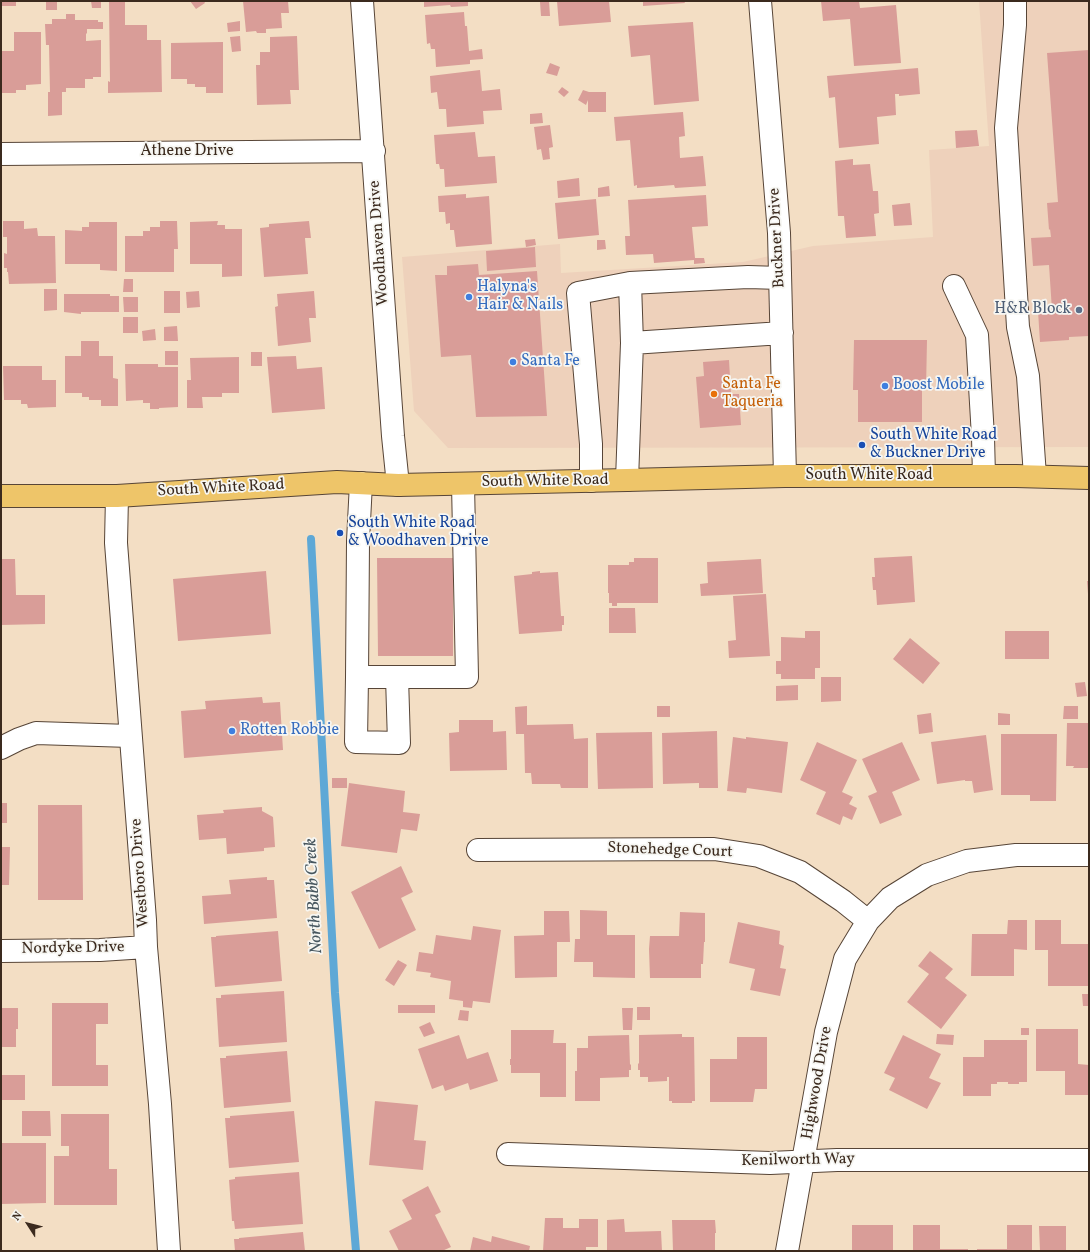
<!DOCTYPE html>
<html>
<head>
<meta charset="utf-8">
<style>
	body { margin:0 }
	#map { position:relative; width:1090px; height:1252px; overflow:hidden; background:#f3dec4; font-family:Vollkorn,serif }
	canvas { display:block }
	.frame { position:absolute; inset:0; border:2px solid #3b2a1e; pointer-events:none }
	.north { position:absolute; left:8px; top:1204px; width:40px; height:40px; -webkit-text-stroke:3px #f6f6f2; paint-order:stroke; rotate:306deg; font-size:11px; font-weight:700; line-height:16px; text-align:center; color:#3b2a1e }
	.north::after { content:''; display:block; margin:auto; width:14px; height:18px; background:#3b2a1e; clip-path:polygon(50% 0,100% 100%,50% 72%,0 100%) }
</style>
</head>
<body>
<div id="map">
<canvas width="1090" height="1252"></canvas>
<div class="frame"></div>
<div class="north">N</div>
</div>
<script>
const ctx = document.querySelector('canvas').getContext('2d');
ctx.lineJoin = 'round';
function paint(path, color) { ctx.fillStyle = color; ctx.fill(path, 'evenodd'); }
const shape = rows => new Path2D(rows.map(r => 'M' + r).join(''));
function strokePath(path, color, width, dash) { ctx.strokeStyle = color; ctx.lineWidth = width; ctx.lineCap = dash ? 'butt' : 'round'; ctx.setLineDash(dash || []); ctx.stroke(path); }
function drawText(font, color, halo, rows, align = 'center') {
  ctx.font = font + ' Vollkorn,serif'; ctx.lineWidth = 3.5; ctx.setLineDash([]); ctx.textBaseline = 'middle'; ctx.strokeStyle = halo; ctx.fillStyle = color; for (const [text, x, y, turn = 0] of rows) {
    ctx.save(); ctx.translate(x, y); ctx.rotate((+turn || 0) * Math.PI / 180); ctx.textAlign = isNaN(turn) ? turn : align; if (halo) ctx.strokeText(text, 0, 0); ctx.fillText(text, 0, 0); ctx.restore();
  }
}
paint(shape([
	[979,1,1089,1,1089,447,448,448,414,411,402,257,560,244,561,273,743,262,813,246,933,237,929,150,989,146]
]), '#eed1bb');
strokePath(shape([
	[311,539,335,993,356,1251]
]), '#5ea8d6', 8);
paint(shape([
	[1,1,16,1,16,6,1,6],
	[46,1,57,1,57,10,46,10],
	[91,1,101,1,101,8,92,8],
	[109,1,125,1,125,25,147,25,147,40,161,40,162,92,108,93,108,81,110,82],
	[190,1,204,1,205,3,196,9],
	[243,1,288,1,289,13,281,13,282,28,266,29,266,33,257,33,256,31,246,32],
	[424,1,468,1,468,6,451,7,450,5,424,7],
	[549,1,550,16,541,16,540,2],
	[557,1,609,1,611,22,559,26],
	[643,1,684,1,685,3,643,6],
	[821,1,859,1,860,8,896,5,901,63,854,66,850,19,823,21],
	[464,12,465,26,467,26,469,51,482,49,483,59,470,60,470,64,436,67,435,49,431,49,430,43,427,44,425,15],
	[66,14,75,14,75,20,98,20,98,22,103,22,103,29,87,29,87,33,86,34,86,41,101,40,101,77,93,77,93,79,85,79,85,88,66,88,66,92,62,92,62,115,48,116,48,92,50,92,49,45,46,45,45,24,52,24,52,19,66,19],
	[240,21,240,31,228,32,227,23],
	[693,22,699,101,654,105,650,55,631,57,628,26],
	[14,32,41,32,41,84,26,85,26,90,16,90,16,93,1,93,1,51,14,51],
	[240,36,241,51,232,52,230,37],
	[297,36,299,90,290,90,291,104,257,105,256,65,260,65,260,52,270,52,270,37],
	[223,42,223,93,206,93,206,87,195,87,195,84,187,84,187,79,171,79,171,43],
	[1089,50,1089,336,1069,337,1069,340,1040,342,1038,311,1052,310,1049,265,1033,266,1031,238,1051,237,1050,229,1049,230,1047,203,1058,202,1047,53],
	[550,63,560,67,557,76,546,73],
	[918,68,920,94,899,96,899,94,895,94,896,115,877,117,879,144,839,148,835,97,829,98,827,76],
	[480,70,482,91,500,89,502,110,483,111,484,124,447,127,446,109,439,109,437,92,431,93,430,76],
	[562,87,569,92,564,97,558,92],
	[583,90,589,92,606,92,606,112,588,112,588,100,586,105,578,100],
	[683,112,685,136,679,137,680,158,703,156,706,186,675,188,674,185,637,188,637,185,634,186,630,140,616,141,614,117],
	[542,113,543,123,530,124,530,114],
	[550,125,553,147,549,148,550,159,543,160,541,149,537,150,534,127],
	[977,130,979,146,956,148,955,131],
	[475,132,478,157,495,156,497,183,445,187,444,169,440,169,439,164,436,164,434,135],
	[853,159,853,165,870,164,873,191,878,191,879,213,874,214,876,236,846,238,844,216,838,216,835,161],
	[579,178,580,196,558,198,557,181],
	[609,186,610,196,598,197,598,188],
	[466,194,466,198,489,196,492,244,456,247,454,230,450,230,450,223,446,224,445,212,439,212,438,196],
	[706,195,708,226,692,227,695,258,704,258,705,263,694,264,694,260,654,263,653,254,626,255,625,236,630,236,628,200],
	[596,199,599,235,558,239,555,203],
	[910,203,912,225,894,226,892,205],
	[3,221,24,221,24,229,37,228,38,236,55,236,56,283,9,284,8,272,7,272,7,268,4,268,4,253,7,254,7,237,3,237],
	[160,221,177,221,178,249,174,249,174,272,125,272,125,236,143,236,143,231,150,231,150,227,160,227],
	[218,221,217,225,225,225,225,229,242,229,242,276,222,277,222,264,190,264,190,222],
	[309,221,311,238,305,238,308,274,264,277,260,228,269,227,269,224],
	[89,222,117,222,117,271,100,270,100,264,65,264,65,230,82,231,82,227,89,227],
	[535,239,536,245,526,247,525,240],
	[597,240,605,240,606,249,597,250],
	[535,247,536,267,487,271,486,251],
	[478,264,479,275,537,271,547,416,476,417,471,355,441,357,435,275,447,275,447,266],
	[124,279,133,279,133,292,123,292],
	[44,289,57,289,57,310,44,311],
	[164,291,180,291,180,313,164,313],
	[199,291,200,307,187,308,186,292],
	[314,291,316,318,309,318,311,342,278,346,275,307,278,306,277,294],
	[64,294,110,294,110,296,119,296,119,312,81,312,81,314,64,312],
	[123,297,138,297,138,312,124,312],
	[123,317,138,317,138,333,123,333],
	[177,326,178,341,164,341,164,327],
	[155,329,156,340,143,341,142,331],
	[854,340,927,340,926,390,922,390,922,422,858,422,858,390,853,390],
	[81,341,99,341,99,356,113,356,113,378,118,379,118,406,101,406,101,400,89,400,89,397,82,397,82,393,65,393,65,356,81,356],
	[165,351,178,351,178,365,165,365],
	[251,352,262,352,262,366,251,366],
	[296,356,297,369,322,367,325,409,272,413,267,357],
	[239,357,239,393,222,393,222,397,202,397,203,408,187,408,187,380,191,380,190,358],
	[729,360,731,394,739,394,741,425,700,428,696,377,704,376,703,362],
	[125,364,158,364,158,367,178,367,178,407,159,408,159,409,150,409,150,403,143,403,143,400,126,401],
	[3,366,42,366,42,380,56,380,56,407,28,408,27,404,21,404,21,400,4,400],
	[912,556,915,602,877,605,876,590,873,590,872,577,875,577,874,558],
	[377,558,453,558,453,656,378,656],
	[634,558,658,558,658,603,617,603,617,606,612,606,612,603,609,603,609,593,608,593,608,565,629,565,629,562,634,562],
	[1,559,15,559,16,595,45,595,45,624,1,625],
	[761,559,763,593,701,596,700,584,708,583,707,562],
	[266,571,271,634,178,641,173,579],
	[540,571,540,573,558,572,561,616,564,616,564,625,562,625,562,631,519,634,514,576,532,574,532,572],
	[1087,581,1089,581,1089,594,1088,594],
	[766,594,770,656,729,658,728,641,736,640,733,596],
	[609,608,635,608,636,633,609,633],
	[805,631,820,631,820,668,815,668,815,679,781,679,781,674,776,674,776,661,781,661,781,637,805,638],
	[1005,631,1049,631,1049,659,1005,659],
	[910,638,940,663,923,684,893,659],
	[821,677,841,677,841,701,821,702],
	[1085,682,1087,696,1077,697,1075,683],
	[798,685,798,700,776,701,776,686],
	[262,697,263,703,280,702,283,750,184,758,181,711,206,709,205,701],
	[527,706,527,725,573,724,574,739,588,738,588,788,561,788,560,784,532,784,531,773,525,773,524,734,516,734,515,707],
	[657,706,670,706,670,717,657,717],
	[1064,706,1078,706,1078,719,1063,719],
	[931,713,933,732,919,734,917,715],
	[998,713,1010,714,1010,725,998,725],
	[459,720,493,720,493,732,506,731,507,770,450,771,449,733,459,732],
	[1067,723,1089,723,1089,768,1073,768,1074,766,1066,766],
	[717,731,718,788,699,788,699,783,663,784,662,733],
	[652,732,653,788,598,789,596,733],
	[1001,734,1057,734,1056,801,1030,801,1030,795,1001,795],
	[986,735,993,790,974,793,972,781,965,781,965,780,937,784,931,742],
	[733,737,746,739,746,737,788,742,782,793,747,788,746,793,727,791],
	[817,742,857,760,842,792,853,797,849,804,857,808,852,820,843,816,840,825,816,814,826,792,800,780],
	[902,742,920,780,892,792,902,815,880,824,868,796,877,792,862,759],
	[332,778,347,778,347,788,332,788],
	[349,783,405,791,403,812,420,814,417,831,401,829,397,853,341,846],
	[1,803,7,803,7,823,1,823],
	[38,805,82,805,83,900,38,900],
	[262,807,262,811,273,817,275,847,264,848,264,851,227,854,226,838,199,840,197,815,224,813,223,810],
	[1,847,10,847,9,885,1,885],
	[401,866,413,892,401,898,416,930,379,949,351,892],
	[267,877,267,880,274,880,277,918,204,924,202,896,231,894,229,880],
	[580,910,607,911,607,935,635,935,635,978,593,977,593,962,574,962,575,939,580,939],
	[544,911,569,911,570,942,557,942,557,977,515,978,514,936,544,935],
	[680,912,705,913,705,942,704,942,703,964,701,964,701,978,650,978,649,949,650,936,679,936],
	[1008,920,1027,920,1027,950,1014,949,1014,976,971,976,972,934,1007,934],
	[1035,920,1061,920,1061,944,1089,944,1089,986,1048,986,1048,950,1035,950],
	[738,922,780,931,779,944,784,946,780,968,786,969,780,996,750,990,755,969,729,963],
	[473,926,501,930,490,1003,473,1001,472,1008,463,1007,463,1001,449,999,451,981,430,977,431,973,416,971,419,952,433,954,436,935,471,940],
	[278,931,282,981,215,987,211,937,216,937,216,936],
	[930,951,953,969,945,978,967,995,941,1029,907,1002,929,974,918,966],
	[398,960,407,965,394,986,385,980],
	[284,991,287,1042,219,1047,216,998,221,998,221,995],
	[1082,994,1089,994,1089,1006,1083,1006],
	[52,1003,108,1003,108,1024,96,1024,96,1065,108,1065,108,1086,52,1086],
	[398,1005,435,1005,435,1013,398,1013],
	[637,1007,650,1007,650,1020,637,1020],
	[1,1008,18,1008,18,1029,16,1029,16,1047,1,1047],
	[622,1008,633,1008,632,1030,623,1030],
	[460,1010,469,1011,468,1021,458,1020],
	[430,1022,435,1033,424,1037,419,1027],
	[1021,1028,1029,1028,1029,1035,1021,1035],
	[1036,1029,1078,1029,1078,1064,1089,1065,1089,1095,1065,1095,1065,1071,1036,1071],
	[511,1030,554,1030,553,1043,566,1043,566,1097,540,1097,540,1073,511,1073,511,1065,510,1065,510,1059,511,1059],
	[682,1034,682,1037,694,1037,695,1101,692,1101,692,1103,672,1103,672,1101,669,1101,669,1077,667,1077,667,1081,648,1082,648,1077,640,1077,640,1070,638,1070,638,1064,639,1063,639,1035],
	[937,1034,954,1035,953,1045,936,1044],
	[459,1035,467,1059,488,1052,498,1081,470,1090,468,1083,445,1091,443,1085,432,1089,418,1049],
	[629,1035,630,1065,631,1064,631,1070,629,1070,629,1077,600,1078,600,1101,575,1101,575,1071,577,1071,577,1048,588,1048,588,1036],
	[903,1035,941,1054,929,1078,941,1083,927,1109,889,1090,895,1078,884,1073],
	[737,1037,767,1037,767,1089,755,1089,753,1102,710,1102,710,1059,737,1059],
	[984,1040,1027,1040,1027,1082,1019,1082,1019,1084,1008,1084,1008,1082,997,1082,997,1084,991,1084,991,1096,963,1096,963,1057,984,1057],
	[287,1051,291,1102,224,1108,220,1058,226,1058,226,1056],
	[1,1075,25,1075,25,1100,1,1100],
	[375,1101,418,1105,414,1140,426,1141,423,1170,369,1165],
	[22,1111,50,1111,51,1136,22,1136],
	[294,1111,299,1162,229,1168,225,1118,230,1118,230,1116],
	[61,1114,109,1114,109,1169,117,1169,117,1205,54,1205,54,1156,69,1156,69,1146,61,1146],
	[1,1143,46,1143,46,1203,1,1204],
	[299,1172,303,1224,235,1229,234,1221,232,1221,229,1180,235,1179,235,1177],
	[428,1186,441,1212,435,1215,451,1247,442,1251,399,1251,389,1231,412,1219,402,1200],
	[545,1218,563,1218,563,1228,579,1228,579,1219,598,1219,598,1247,586,1247,586,1251,543,1251],
	[624,1219,625,1232,661,1231,662,1251,607,1251,607,1220],
	[672,1220,715,1220,716,1233,715,1233,715,1251,673,1251],
	[852,1225,893,1225,893,1251,852,1251],
	[913,1225,940,1225,940,1249,968,1249,968,1251,913,1251],
	[1007,1225,1032,1225,1032,1251,977,1251,977,1249,1007,1249],
	[1039,1226,1066,1226,1066,1251,1040,1251],
	[303,1232,305,1251,235,1251,234,1239,239,1239,239,1238],
	[492,1236,530,1246,529,1251,470,1251,473,1237,491,1242]
]), '#d99d98');
const minor = shape([
	[362,1,393,436,398,485],
	[760,1,779,233,785,476],
	[1015,1,1015,25,1006,128,1018,327,1028,376,1035,476],
	[1,154,374,151],
	[954,286,977,335,983,437,984,476],
	[632,343,782,333],
	[627,480,632,343,630,283],
	[591,481,591,444,578,293,630,283,748,277,780,278],
	[361,483,358,541,357,677,467,677,463,484],
	[117,496,116,543,145,920,146,947,160,1104,169,1251],
	[357,677,356,742,399,743,397,677],
	[1,748,19,739,36,733,130,736],
	[478,850,714,849,759,856,800,872,843,901,868,921],
	[1,951,100,950,146,947],
	[508,1154,770,1163,837,1160,1089,1160],
	[787,1251,826,1032,845,959,868,921,890,898,927,875,967,861,1016,855,1089,855]
]);
const major = shape([
	[1,496,117,496,337,482,398,485,627,480,785,476,1016,476,1089,478]
]);
strokePath(minor, '#574537', 24);
strokePath(major, '#574537', 24);
strokePath(minor, '#fff', 22);
strokePath(major, '#eec569', 22);
for (const [x, y, r, color] of [
	[469,297,4,"#3f7fe0"],
	[1079,310,4,"#5c6f8a"],
	[513,362,4,"#3f7fe0"],
	[885,386,4,"#3f7fe0"],
	[714,394,4,"#e8710a"],
	[862,445,4,"#1a4fb4"],
	[340,533,4,"#1a4fb4"],
	[232,731,4,"#3f7fe0"]
]) { const dot = new Path2D(); dot.arc(x, y, r, 0, 2 * Math.PI); ctx.fillStyle = color; ctx.fill(dot); strokePath(dot, '#f6f6f2', 1.5); }
drawText('16px', '#3b2a1e', '#f6f6f2', [
	["Athene Drive",187,152],
	["Buckner Drive",778,238,-93],
	["Woodhaven Drive",380,243,-94],
	["South White Road",869,476],
	["South White Road",545,482,-1],
	["South White Road",221,489,-3],
	["Stonehedge Court",670,851,2],
	["Westboro Drive",141,873,-94],
	["Nordyke Drive",73,949,-1],
	["Highwood Drive",818,1083,-80],
	["Kenilworth Way",798,1161,-1]
]);
drawText('16px', '#366cbe', '#f6f6f2', [
	["Halyna's",477,288],
	["Hair & Nails",477,306],
	["Santa Fe",521,362],
	["Boost Mobile",893,386],
	["Rotten Robbie",240,731]
], 'left');
drawText('16px', '#4e5e75', '#f6f6f2', [
	["H&R Block",1071,310]
], 'right');
drawText('16px', '#c56008', '#f6f6f2', [
	["Santa Fe",722,385],
	["Taqueria",722,403]
], 'left');
drawText('16px', '#164399', '#f6f6f2', [
	["South White Road",870,436],
	["& Buckner Drive",870,454],
	["South White Road",348,524],
	["& Woodhaven Drive",348,542]
], 'left');
drawText('italic 17px', '#47565e', '#f6f6f2', [
	["North Babb Creek",315,896,-93]
]);
</script>
</body>
</html>
